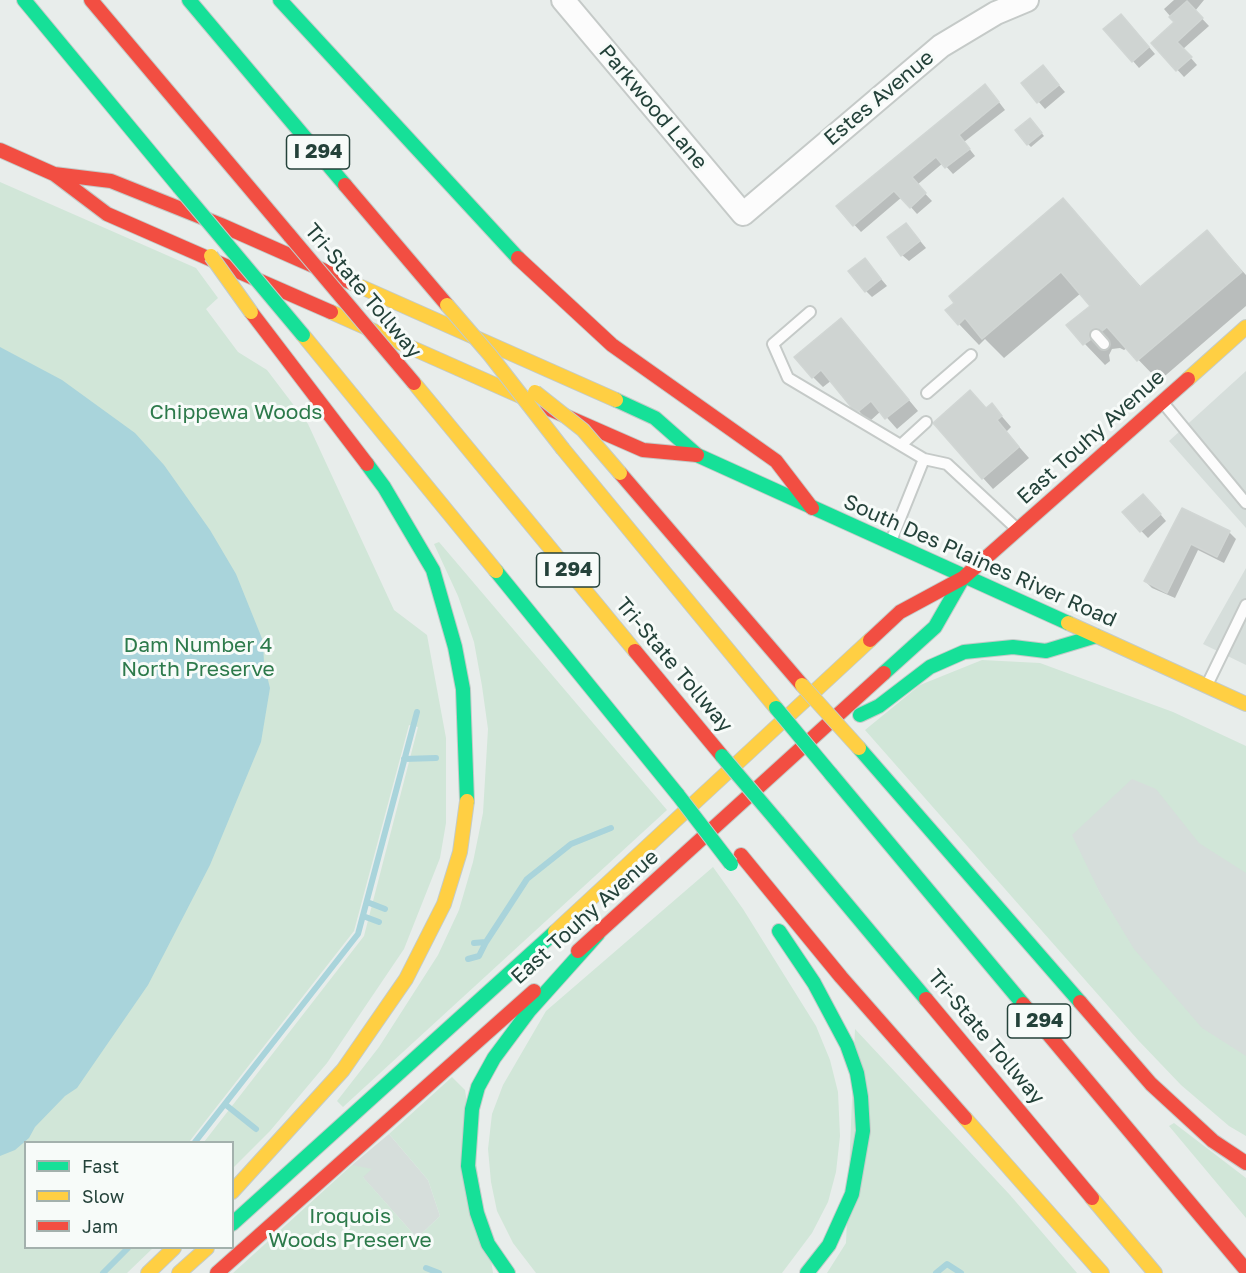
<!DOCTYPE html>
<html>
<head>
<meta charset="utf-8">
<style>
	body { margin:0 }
	#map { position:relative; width:1246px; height:1273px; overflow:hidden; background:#e8edeb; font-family:"Golos Text",sans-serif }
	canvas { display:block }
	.legend { position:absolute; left:24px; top:1141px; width:210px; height:108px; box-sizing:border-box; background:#f7fbf9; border:2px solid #a3b1ad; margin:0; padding:8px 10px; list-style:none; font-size:18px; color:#24423a }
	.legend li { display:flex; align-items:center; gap:12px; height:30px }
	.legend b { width:30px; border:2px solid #a3b1ad }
</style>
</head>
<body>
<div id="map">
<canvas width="1246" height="1273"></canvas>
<ul class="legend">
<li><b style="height:8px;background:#16e098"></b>Fast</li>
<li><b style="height:8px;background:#ffcf43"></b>Slow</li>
<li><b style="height:8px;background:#f24e42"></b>Jam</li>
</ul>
</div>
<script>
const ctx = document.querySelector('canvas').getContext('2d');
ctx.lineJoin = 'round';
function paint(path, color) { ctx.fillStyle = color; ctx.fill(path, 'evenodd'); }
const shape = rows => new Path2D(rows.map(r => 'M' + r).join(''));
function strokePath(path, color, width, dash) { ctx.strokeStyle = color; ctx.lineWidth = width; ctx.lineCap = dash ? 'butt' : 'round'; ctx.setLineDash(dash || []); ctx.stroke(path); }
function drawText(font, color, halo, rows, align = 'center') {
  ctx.font = font + ' "Golos Text",sans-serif'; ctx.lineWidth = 6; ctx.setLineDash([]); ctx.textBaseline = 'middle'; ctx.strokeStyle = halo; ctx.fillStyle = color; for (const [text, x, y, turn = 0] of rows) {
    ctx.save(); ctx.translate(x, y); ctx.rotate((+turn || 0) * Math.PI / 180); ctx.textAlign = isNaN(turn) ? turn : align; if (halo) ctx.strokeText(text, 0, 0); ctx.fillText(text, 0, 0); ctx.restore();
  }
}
paint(shape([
	[1246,371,1246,528,1169,441],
	[1246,568,1246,665,1203,644],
	[983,687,1246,783,1246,1087,1192,1056],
	[389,1134,428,1180,440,1216,417,1238,352,1165]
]), '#d6dedb');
paint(shape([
	[0,182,196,268,218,298,206,309,238,352,267,370,308,424,394,610,427,635,446,738,446,823,440,858,404,949,327,1063,270,1131,233,1168,232,1142,204,1142,364,936,418,727,409,725,354,931,189,1142,26,1142,26,1248,153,1248,127,1273,0,1273],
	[439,542,667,810,343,1107,337,1101,379,1047,438,955,459,910,473,862,483,813,488,729,482,686,474,642,458,596,434,544],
	[982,660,1040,663,1173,712,1246,746,1246,873,1199,843,1156,789,1132,779,1072,835,1100,893,1134,949,1202,1028,1246,1056,1246,1136,1229,1126,1181,1085,1138,1040,865,730,920,685],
	[713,867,743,909,816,1026,830,1060,838,1092,840,1136,836,1172,828,1202,812,1233,782,1273,536,1273,513,1243,497,1211,491,1182,488,1149,492,1114,503,1085,546,1011],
	[855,1029,1010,1195,1077,1273,827,1273,846,1243],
	[452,1077,465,1090,493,1273,233,1273,352,1165,372,1169,363,1177,417,1238,440,1216,428,1180,389,1134],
	[1174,1123,1246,1178,1246,1218,1169,1126]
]), '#d1e6d8');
paint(shape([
	[0,347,62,380,135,433,164,465,210,530,236,574,263,641,264,664,270,688,261,742,210,865,148,985,77,1088,65,1096,35,1127,29,1138,15,1150,0,1156]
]), '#a9d4db');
paint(shape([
	[1174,0,1204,0,1195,11,1209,26,1183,49,1197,65,1184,77,1153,43,1176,23,1164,9],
	[1128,22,1155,54,1139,68,1133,61],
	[1049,74,1065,92,1045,109,1023,84],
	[992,93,1005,110,964,142,975,156,953,174,943,163,917,185,932,201,917,214,902,197,861,232,838,207],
	[1033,123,1044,136,1031,147,1028,144],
	[1063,200,1142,288,1207,232,1246,275,1246,306,1159,381,1127,348,1124,350,1120,348,1112,349,1109,355,1110,361,1105,365,1085,344,1092,307,1081,293,1004,358,985,339,979,345,959,324],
	[912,231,926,248,909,261,902,255],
	[871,267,887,286,872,297,866,291],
	[851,330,918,411,897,429,881,411,870,421,865,418,832,380,823,387,813,377],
	[992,405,1011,427,1006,432,1029,458,993,489,983,478],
	[1150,502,1166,521,1148,538,1124,513],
	[1182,510,1229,532,1236,539,1224,563,1198,550,1175,598,1152,588,1145,581]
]), '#0003');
strokePath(shape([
	[404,759,436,758],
	[367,902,385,909],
	[363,916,379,922],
	[474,943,486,942,527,879,571,844,611,828],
	[468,959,479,956,486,942],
	[226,1105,256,1129],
	[195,1142,358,934,417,712],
	[426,1268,439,1273],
	[103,1273,128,1248],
	[936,1273,947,1264,961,1273]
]), '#a9d4db', 6);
const building = shape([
	[1187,1,1203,18,1177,42,1192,57,1176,71,1151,43,1174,22,1169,17,1187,1],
	[1121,14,1149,47,1132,62,1103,29,1121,14],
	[1043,65,1059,85,1037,103,1021,83,1043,65],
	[985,84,999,102,959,135,970,149,945,168,936,157,912,177,926,193,910,208,894,191,853,226,836,206,985,84],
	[1030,118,1042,133,1027,145,1015,130,1030,118],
	[1063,198,1140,287,1207,230,1242,272,1137,361,1107,327,1102,331,1098,328,1092,329,1089,333,1090,340,1083,345,1066,325,1090,306,1061,272,982,339,965,318,958,325,945,310,954,303,949,296,1063,198],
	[906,223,920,241,901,256,887,237,906,223],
	[865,258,881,279,865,292,848,271,865,258],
	[841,318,909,400,885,419,871,401,859,411,852,408,821,370,812,378,794,357,841,318],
	[970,390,986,408,992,403,1002,416,997,420,1019,447,982,479,933,423,970,390],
	[1143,494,1161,514,1140,532,1122,512,1143,494],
	[1182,508,1230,531,1217,557,1191,544,1167,593,1144,581,1182,508]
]);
paint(building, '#cfd4d2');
strokePath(building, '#d1d6d4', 1.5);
const lane = shape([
	[810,312,773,344,788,378,924,459,891,541],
	[1096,335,1104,344],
	[927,393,971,355],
	[1164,404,1246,503],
	[902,444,926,422],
	[924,459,947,464,1016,528],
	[1208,683,1246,605]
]);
const street = shape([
	[563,0,743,214,941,46,996,13,1027,0]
]);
const fast = shape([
	[24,0,179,187],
	[189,0,345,185],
	[280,0,518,258],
	[616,400,655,418,697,455,1068,623],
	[367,464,384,487,433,570,455,647,463,689,467,801],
	[496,571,678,795],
	[884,673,935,627,963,578],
	[860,715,879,706,930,667,964,652,1013,647,1046,651,1096,636],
	[859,748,1080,1002],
	[831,774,1023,1004],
	[778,822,926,999],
	[779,931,814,983,847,1045,857,1073,861,1097,863,1131,852,1194,829,1245,807,1273],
	[232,1224,555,932],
	[508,1273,488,1244,477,1213,468,1166,472,1109,478,1087,494,1058,529,1011,598,934]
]);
const slow = shape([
	[350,282,616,400],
	[331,312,545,407],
	[303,335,496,571],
	[1188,379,1246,327],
	[414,383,635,651],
	[563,449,776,708],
	[1068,623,1246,704],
	[555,932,870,640],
	[965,1118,1102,1273],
	[232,1192,343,1070,406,979,444,904,460,852,467,801],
	[1092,1198,1155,1273],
	[148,1273,174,1248],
	[179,1273,207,1248]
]);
const jam = shape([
	[91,0,290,236],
	[0,150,54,174,107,214,331,312],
	[54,174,111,181,221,225,350,282],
	[345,185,447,305],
	[518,258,612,345,776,461,812,508],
	[251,312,367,464],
	[545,407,643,450,697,455],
	[620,473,802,685],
	[870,640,900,612,963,578,1188,379],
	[635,651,722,756],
	[741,855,841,977,965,1118],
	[578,951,884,673],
	[926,999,1092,1198],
	[1080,1002,1151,1084,1213,1141,1246,1163],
	[1023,1004,1246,1270],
	[217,1273,534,991]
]);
strokePath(lane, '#c5cac8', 14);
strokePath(street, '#c5cac8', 26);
strokePath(fast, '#c3cbc8', 16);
strokePath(slow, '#c3cbc8', 16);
strokePath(jam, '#c3cbc8', 16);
strokePath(lane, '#fcfcfc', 10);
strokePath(street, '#fcfcfc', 22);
strokePath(fast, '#16e098', 14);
strokePath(slow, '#ffcf43', 14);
strokePath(jam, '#f24e42', 14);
const fastBridge = shape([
	[179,187,303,335],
	[776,708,831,774],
	[722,756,778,822],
	[678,795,731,864]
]);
const slowBridge = shape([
	[211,256,251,312],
	[447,305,490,355,563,449],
	[535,392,583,430,620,473],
	[802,685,859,748]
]);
const jamBridge = shape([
	[290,236,414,383]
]);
strokePath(fastBridge, '#c3ccc9', 16, []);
strokePath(slowBridge, '#c3ccc9', 16, []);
strokePath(jamBridge, '#c3ccc9', 16, []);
strokePath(fastBridge, '#16e098', 14);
strokePath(slowBridge, '#ffcf43', 14);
strokePath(jamBridge, '#f24e42', 14);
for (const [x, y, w] of [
	[318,152,63],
	[568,570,63],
	[1039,1021,63]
]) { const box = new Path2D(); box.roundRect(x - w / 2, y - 17, w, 34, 4.5); ctx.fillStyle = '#f7fbf9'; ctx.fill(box); strokePath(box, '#24423a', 1.5); }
drawText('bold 20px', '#24423a', null, [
	["I 294",318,152],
	["I 294",568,570],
	["I 294",1039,1021]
]);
drawText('21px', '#24423a', '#f7fbf9', [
	["Estes Avenue",879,98,-40],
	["Parkwood Lane",653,107,50],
	["Tri-State Tollway",363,291,50],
	["East Touhy Avenue",1091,437,-42],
	["South Des Plaines River Road",980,561,24],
	["Tri-State Tollway",674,665,50],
	["East Touhy Avenue",585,917,-42],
	["Tri-State Tollway",986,1037,50]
]);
drawText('21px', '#2d7a4b', '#f7fbf9', [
	["Chippewa Woods",236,412],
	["Dam Number 4",198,645],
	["North Preserve",198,669],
	["Iroquois",350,1216],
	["Woods Preserve",350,1240]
]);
</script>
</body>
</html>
